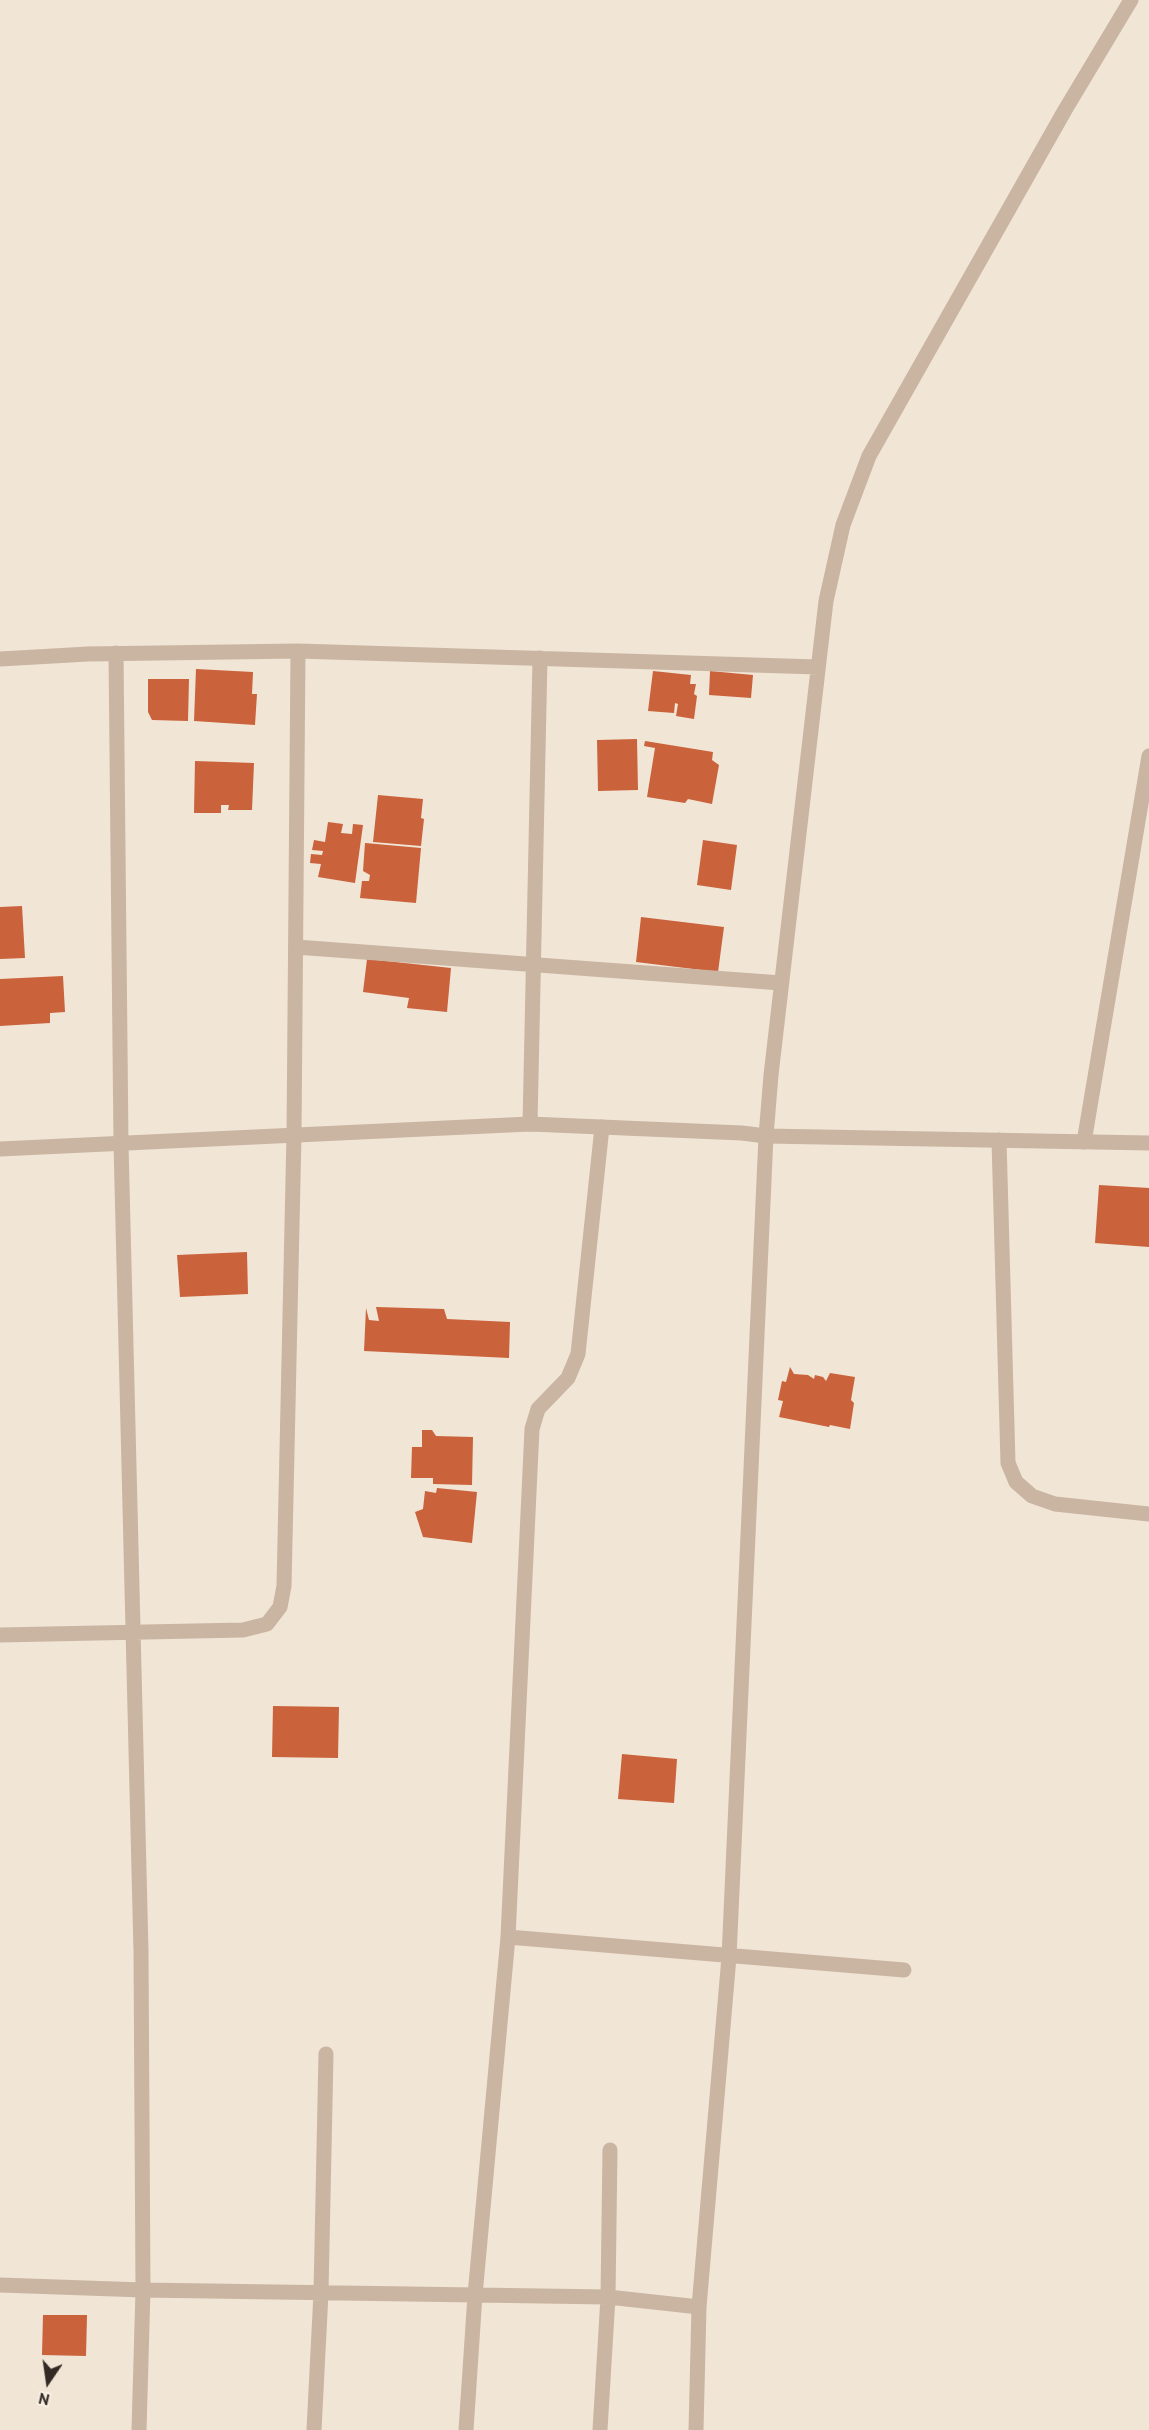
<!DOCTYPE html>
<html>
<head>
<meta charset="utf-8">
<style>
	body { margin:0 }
	#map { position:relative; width:1149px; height:2430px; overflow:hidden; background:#f1e5d6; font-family:"PT Sans",sans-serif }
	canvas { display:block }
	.north { position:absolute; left:18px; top:2352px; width:60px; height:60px; -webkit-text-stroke:4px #f9efe2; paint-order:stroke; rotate:193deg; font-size:16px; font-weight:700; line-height:24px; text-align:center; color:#332a25 }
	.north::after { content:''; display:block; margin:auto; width:21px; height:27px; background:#332a25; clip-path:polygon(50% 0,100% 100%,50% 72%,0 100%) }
</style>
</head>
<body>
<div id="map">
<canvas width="1149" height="2430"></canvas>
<div class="north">N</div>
</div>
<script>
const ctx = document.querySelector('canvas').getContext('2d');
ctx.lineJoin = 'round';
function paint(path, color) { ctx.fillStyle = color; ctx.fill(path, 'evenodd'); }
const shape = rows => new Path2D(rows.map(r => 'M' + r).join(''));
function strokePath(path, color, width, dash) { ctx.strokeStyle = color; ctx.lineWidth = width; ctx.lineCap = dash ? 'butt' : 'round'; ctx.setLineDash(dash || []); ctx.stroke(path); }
paint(shape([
	[196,669,253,672,252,694,257,694,255,725,194,721],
	[653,671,691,675,690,684,696,684,694,694,697,696,694,719,676,716,678,704,675,703,674,713,648,711],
	[710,671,753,675,751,698,709,695],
	[148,679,189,679,188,721,152,720,148,712],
	[637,739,638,790,598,791,597,740],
	[645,741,713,752,712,760,719,765,712,804,688,799,685,803,647,797,655,748,644,746],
	[195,761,254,763,252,810,228,810,229,805,221,805,221,813,194,813],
	[378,795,423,799,421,818,424,819,421,846,373,842],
	[328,822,343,824,341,833,352,834,353,824,363,825,355,883,318,877,321,864,310,863,311,854,322,855,323,851,312,850,314,840,325,842],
	[703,840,737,845,731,890,697,885],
	[365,843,421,848,416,903,360,898,362,881,369,881,370,875,363,871],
	[22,906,25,958,0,959,0,907],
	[641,917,724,927,718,972,636,962],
	[367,959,451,968,447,1012,407,1008,409,998,363,992],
	[63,976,65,1012,50,1013,50,1023,0,1026,0,979],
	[1099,1185,1149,1188,1149,1247,1095,1243],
	[247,1252,248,1294,180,1297,177,1255],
	[376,1307,444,1309,447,1319,510,1322,509,1358,364,1351,366,1308,369,1320,379,1321],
	[790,1367,794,1374,808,1375,814,1379,815,1375,823,1377,826,1381,830,1373,855,1377,851,1400,854,1403,850,1429,830,1425,829,1427,779,1417,783,1401,778,1400,782,1381,786,1382],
	[422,1430,432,1430,436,1436,473,1437,472,1485,433,1484,433,1478,411,1478,412,1447,422,1447],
	[437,1488,477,1492,472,1543,423,1537,415,1512,423,1509,425,1491,436,1493],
	[273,1706,339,1707,338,1758,272,1757],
	[622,1754,677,1759,674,1803,618,1799],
	[43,2315,87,2315,86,2356,42,2355]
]), '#ca623b');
strokePath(shape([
	[999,1140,1008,1463,1016,1482,1032,1496,1055,1504,1149,1514]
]), '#c9b5a2', 15);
strokePath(shape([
	[116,653,121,1144,141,1951,143,2290,139,2430],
	[0,659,88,654,298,651,818,667],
	[296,947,781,983],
	[530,1124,540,658],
	[1084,1142,1149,756],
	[0,1635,243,1630,267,1624,280,1607,284,1586,294,1135,298,651],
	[508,1937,904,1970],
	[0,2285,143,2290,608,2297,699,2307],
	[314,2430,321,2293,326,2054],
	[466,2430,475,2295,508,1937,532,1429,538,1409,568,1378,578,1354,602,1127],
	[600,2430,608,2297,610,2150],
	[696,2430,699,2307,729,1957,766,1136,771,1075,826,601,843,525,869,456,1065,110,1131,0]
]), '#c9b5a2', 15);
strokePath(shape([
	[0,1149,530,1124,742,1133,766,1136,1149,1143]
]), '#c9b5a2', 15);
</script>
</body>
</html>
